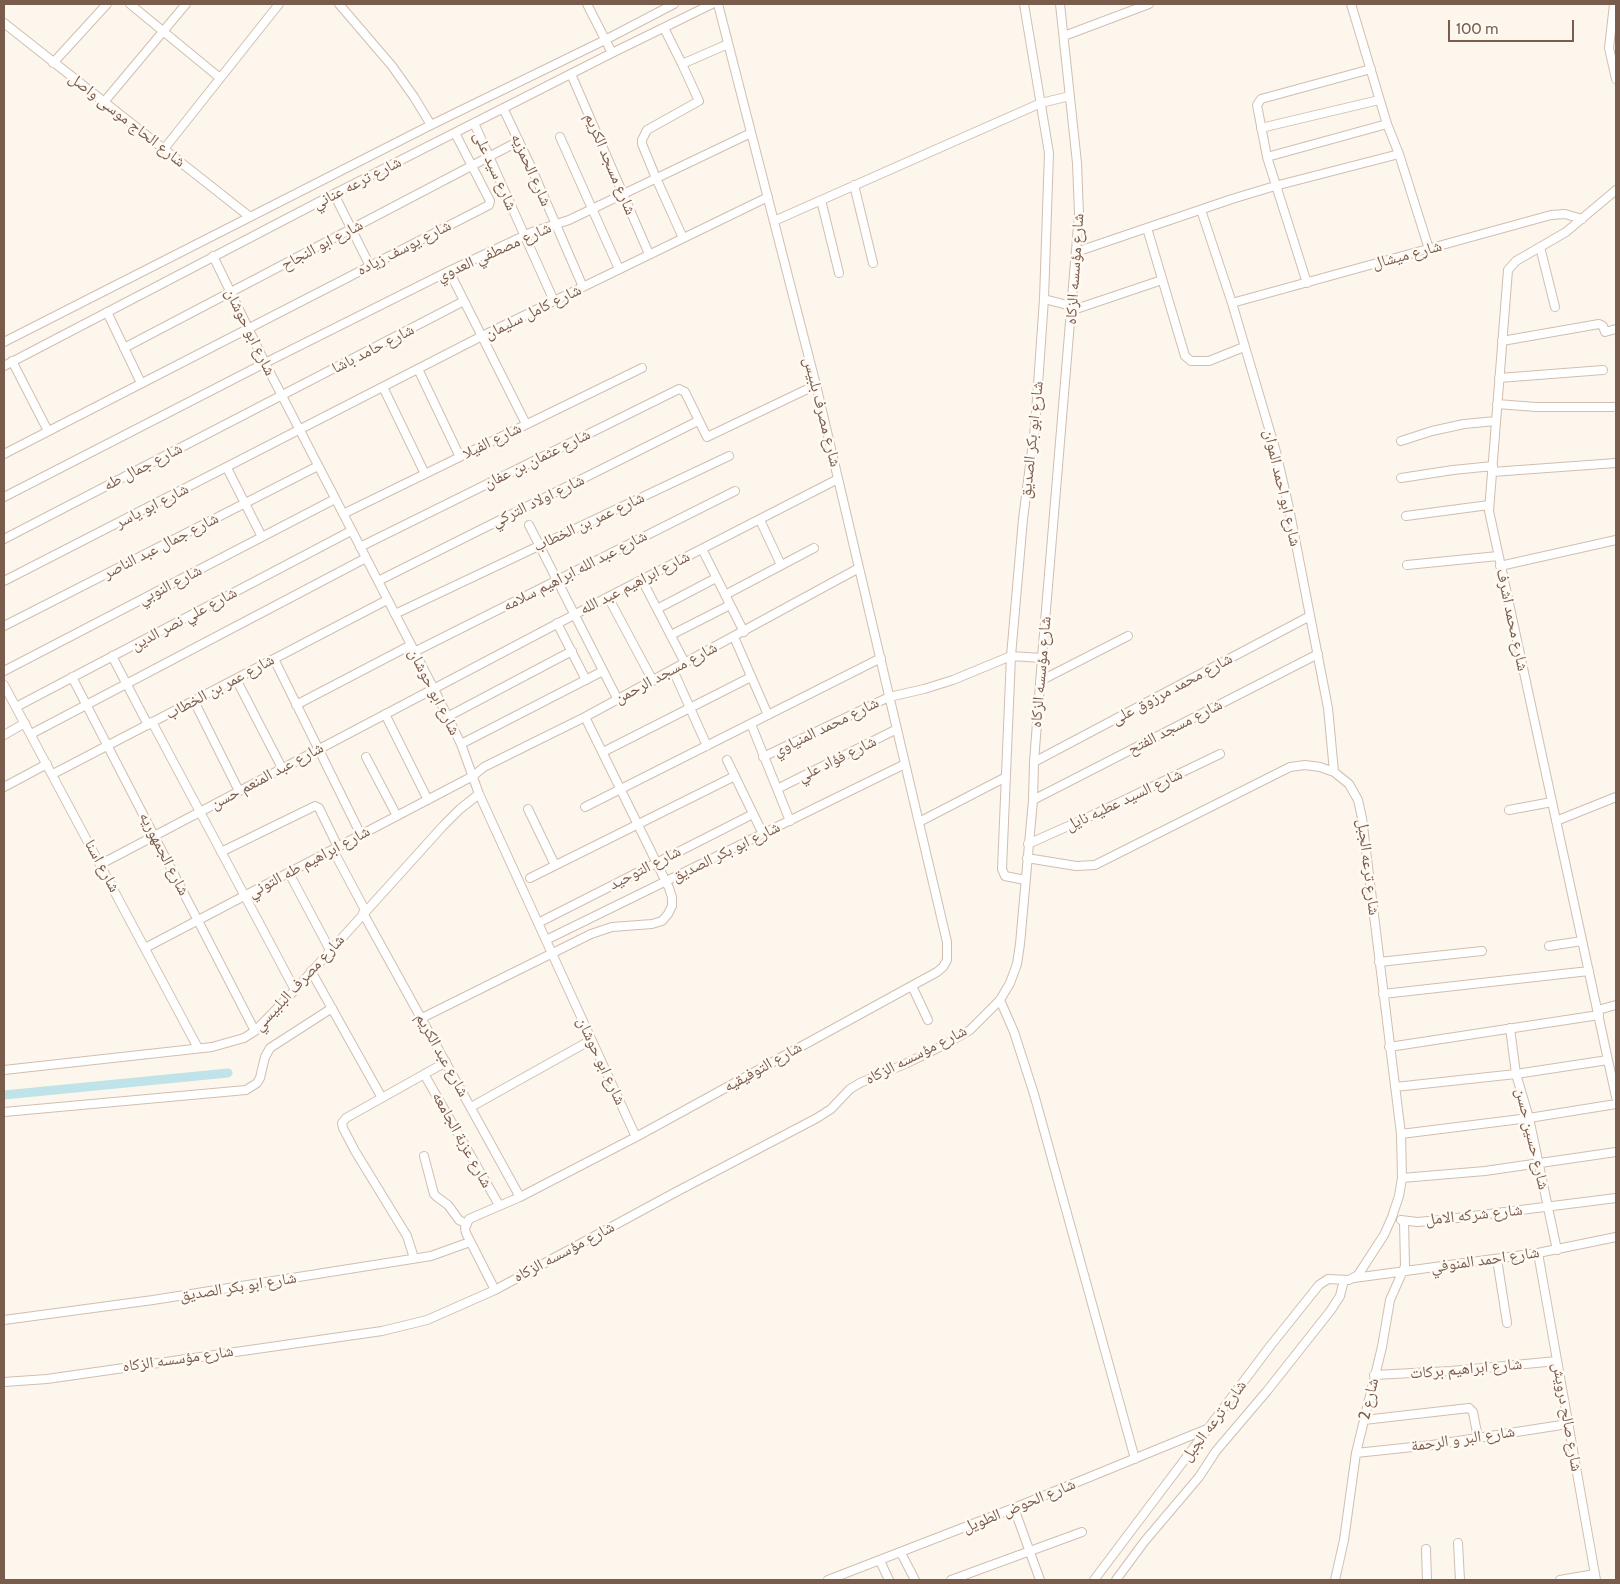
<!DOCTYPE html>
<html>
<head>
<meta charset="utf-8">
<style>
	body { margin:0 }
	#map { position:relative; width:1620px; height:1584px; overflow:hidden; background:#fdf6ec; font-family:Cabin,sans-serif }
	canvas { display:block }
	.frame { position:absolute; inset:0; border:5px solid #7a5c4d; pointer-events:none }
	.scale { position:absolute; left:1448px; top:20px; width:126px; height:22px; box-sizing:border-box; border:2px solid #7a5c4d; border-top:0; padding-left:6px; font-size:15px; line-height:18px; white-space:nowrap; color:#7a5c4d; -webkit-text-stroke:4px #fffaf3; paint-order:stroke }
</style>
</head>
<body>
<div id="map">
<canvas width="1620" height="1584"></canvas>
<div class="frame"></div>
<div class="scale">100 m</div>
</div>
<script>
const ctx = document.querySelector('canvas').getContext('2d');
ctx.lineJoin = 'round';
const shape = rows => new Path2D(rows.map(r => 'M' + r).join(''));
function strokePath(path, color, width, dash) { ctx.strokeStyle = color; ctx.lineWidth = width; ctx.lineCap = dash ? 'butt' : 'round'; ctx.setLineDash(dash || []); ctx.stroke(path); }
function drawText(font, color, halo, rows, align = 'center') {
  ctx.font = font + ' Cabin,"Noto Naskh Arabic",sans-serif'; ctx.lineWidth = 5; ctx.setLineDash([]); ctx.textBaseline = 'middle'; ctx.strokeStyle = halo; ctx.fillStyle = color; for (const [text, x, y, turn = 0] of rows) {
    ctx.save(); ctx.translate(x, y); ctx.rotate((+turn || 0) * Math.PI / 180); ctx.textAlign = isNaN(turn) ? turn : align; if (halo) ctx.strokeText(text, 0, 0); ctx.fillText(text, 0, 0); ctx.restore();
  }
}
strokePath(shape([
	[4,1095,228,1073]
]), '#bfe3e8', 9);
const minor = shape([
	[130,4,220,78],
	[339,4,392,66,414,97,431,125],
	[587,4,612,53],
	[1024,4,1049,153,1044,299,1035,427,1023,519,1011,656,1002,869,1005,876,1025,880],
	[1351,4,1387,124,1399,154,1429,249],
	[1614,4,1609,48,1616,79],
	[4,23,250,217],
	[664,28,682,64],
	[1064,36,1149,4],
	[53,63,107,4],
	[571,74,649,254],
	[104,102,186,4],
	[503,108,531,167,583,287],
	[474,123,554,301],
	[1261,128,1379,100],
	[560,137,619,269],
	[164,149,279,4],
	[1267,157,1387,124],
	[854,185,873,263],
	[1616,190,1566,232,1516,261,1508,270,1489,511,1616,1097],
	[334,194,370,266],
	[821,200,839,273],
	[1201,210,1232,303,1276,452,1289,508,1328,708,1334,772],
	[774,221,1041,103,1070,96],
	[1147,228,1185,356,1191,361,1209,361,1244,347],
	[683,238,656,178,642,144,642,140,647,130,699,101,682,64,728,44],
	[1540,247,1555,307],
	[1076,252,1232,199,1275,186,1399,154],
	[213,256,265,363,434,689,461,744,479,794,636,1137],
	[449,271,526,424],
	[1307,283,1267,157,1257,105,1261,99,1371,69],
	[1044,299,1079,308,1162,280],
	[1232,303,1551,215,1565,214,1582,219],
	[107,312,141,383],
	[1502,341,1599,324,1603,326,1605,332,1616,329],
	[4,342,431,125,605,40,674,4],
	[124,348,519,141],
	[12,361,48,431],
	[4,366,334,194,612,53,712,4],
	[418,369,460,457],
	[1499,378,1603,370],
	[383,387,425,474],
	[1497,404,1536,407,1613,407],
	[1401,441,1432,431,1464,424,1496,421],
	[4,454,489,205,490,201,455,133],
	[227,468,262,537],
	[1492,472,1616,463],
	[1401,478,1453,470,1493,466],
	[4,497,265,363,449,271,532,232,569,220,751,133],
	[343,514,642,368],
	[1406,516,1489,505],
	[760,520,781,565],
	[529,525,618,700],
	[4,539,464,301],
	[360,547,679,389,685,392,707,437,816,385],
	[702,549,744,632],
	[1407,565,1498,556],
	[1500,566,1616,540],
	[642,580,685,663],
	[4,581,482,336,768,197],
	[378,581,698,421],
	[725,595,814,548],
	[608,597,653,681],
	[657,609,716,578],
	[395,614,729,456],
	[557,623,586,680],
	[4,626,318,466],
	[671,635,730,605],
	[734,637,768,715],
	[414,652,735,491],
	[112,656,148,725],
	[274,659,361,835],
	[673,670,707,746],
	[4,671,335,499],
	[72,677,255,1031],
	[236,679,282,768],
	[1040,681,1128,636],
	[4,685,198,1048],
	[194,701,239,791],
	[296,705,411,645],
	[16,707,351,531],
	[385,714,428,800],
	[447,717,572,651],
	[152,722,295,990],
	[751,724,790,821],
	[31,734,366,558],
	[4,735,25,723],
	[461,744,603,671],
	[603,752,751,677],
	[366,757,397,816],
	[763,757,889,697,924,689,953,680,1011,656,1042,658],
	[727,760,763,834],
	[1034,762,1310,616],
	[53,774,387,600],
	[4,787,47,764],
	[777,789,897,729],
	[1033,800,1318,654],
	[585,807,881,658],
	[528,809,555,865],
	[1509,810,1552,802],
	[1556,821,1616,797],
	[919,822,1006,777],
	[1028,844,1093,815,1220,754],
	[333,850,365,910],
	[221,852,315,806,319,808,338,847],
	[1027,858,1076,866,1095,865,1290,767,1305,765,1320,767,1334,772,1349,784,1358,800,1362,818,1401,1134,1402,1178,1399,1196,1392,1217,1384,1235,1358,1275,1349,1280,1328,1279,1319,1285,1271,1345,1094,1580],
	[101,864,608,597,838,479],
	[289,873,330,950],
	[530,878,735,776],
	[363,913,520,1197],
	[538,923,753,814],
	[546,940,905,764],
	[1549,946,1582,941],
	[145,948,473,776,484,767,585,717,859,568],
	[1379,962,1482,951],
	[311,971,382,1098],
	[912,986,928,1020],
	[1383,994,1589,971],
	[1000,1000,1014,1032,1034,1094,1135,1459],
	[1598,1010,1616,1005],
	[422,1018,591,934,612,927,652,924,662,921,668,914,672,906,672,897,669,888,585,717],
	[1510,1028,1516,1074,1529,1118,1557,1250],
	[1389,1047,1599,1015],
	[4,1070,212,1047,244,1038,255,1031,295,990,443,826,460,809,479,794],
	[424,1074,499,1205],
	[1395,1087,1516,1074,1608,1060],
	[471,1107,591,1040],
	[4,1112,246,1090,257,1083,260,1078,265,1057,270,1048,332,1008],
	[1401,1134,1529,1118,1616,1104],
	[424,1156,434,1194,437,1197,448,1205,459,1220,467,1224],
	[1402,1178,1485,1171,1616,1152],
	[1401,1220,1417,1222,1441,1220,1616,1198],
	[1538,1253,1596,1580],
	[414,1258,407,1236,355,1151,343,1128,342,1123,346,1118,446,1062],
	[1497,1259,1507,1323],
	[1354,1278,1538,1253,1616,1237],
	[495,1290,466,1233,465,1228,469,1219,520,1197,636,1137,937,972,943,967,947,960,947,942,816,385,718,4],
	[4,1320,153,1300,431,1256,470,1242],
	[1374,1375,1451,1371,1557,1361],
	[4,1382,47,1379,382,1331,427,1320,495,1290,674,1193,817,1118,831,1109,850,1089,860,1083,905,1064,946,1044,970,1030,1000,1000,1010,983,1017,964,1020,944,1033,800,1034,762,1042,658,1079,214,1077,163,1060,4],
	[1364,1420,1469,1408,1473,1412,1478,1438],
	[1356,1453,1432,1445,1568,1424],
	[1014,1508,1040,1580],
	[1458,1543,1460,1580],
	[1426,1549,1427,1580],
	[901,1553,915,1580],
	[880,1561,889,1580],
	[828,1580,1014,1508,1207,1429],
	[951,1580,1082,1532],
	[1116,1580,1144,1542,1199,1477,1216,1451,1267,1391,1331,1310,1340,1296,1344,1280],
	[1335,1580,1344,1540,1356,1453,1382,1347,1390,1300,1405,1266,1404,1221],
	[1560,1580,1595,1574]
]);
strokePath(minor, '#d1beb0', 10);
strokePath(minor, '#fff', 8);
drawText('16px', '#7a5c4d', '#fffaf3', [
	["شارع الحاج موسى واصل",127,120,38],
	["شارع مسجد الكريم",610,164,67],
	["شارع الحمزيه",531,170,66],
	["شارع سيد على",495,171,66],
	["شارع ترعه عناني",357,183,-27],
	["شارع ابو النجاح",322,245,-28],
	["شارع يوسف زياده",404,248,-27],
	["شارع مصطفي العدوي",494,252,-24],
	["شارع ميشال",1407,255,-15],
	["شارع مؤسسه الزكاه",1075,269,-86],
	["شارع كامل سليمان",533,312,-26],
	["شارع ابو حوشان",250,332,64],
	["شارع حامد باشا",373,349,-27],
	["شارع مصرف بلبيس",822,412,76],
	["شارع ابو بكر الصديق",1032,440,-84],
	["شارع الفيلا",492,441,-26],
	["شارع عثمان بن عفان",537,459,-26],
	["شارع جمال طه",143,467,-27],
	["شارع ابو احمد الموان",1282,488,77],
	["شارع اولاد التركي",538,501,-26],
	["شارع ابو ياسر",152,506,-27],
	["شارع عمر بن الخطاب",589,522,-25],
	["شارع جمال عبد الناصر",161,546,-27],
	["شارع عبد الله ابراهيم سلامه",575,571,-27],
	["شارع ابراهيم عبد الله",635,583,-27],
	["شارع النوبي",170,585,-27],
	["شارع علي نصر الدين",184,619,-28],
	["شارع محمد اشرف",1512,620,78],
	["شارع مؤسسه الزكاه",1041,672,-85],
	["شارع مسجد الرحمن",666,673,-28],
	["شارع عمر بن الخطاب",220,687,-28],
	["شارع محمد مرزوق على",1172,689,-28],
	["شارع ابو حوشان",434,692,63],
	["شارع محمد المنياوي",826,727,-26],
	["شارع مسجد الفتح",1175,727,-27],
	["شارع فؤاد علي",837,759,-26],
	["شارع عبد المنعم حسن",267,776,-28],
	["شارع السيد عطيه نايل",1124,800,-25],
	["شارع ابو بكر الصديق",726,852,-26],
	["شارع الجمهوريه",164,854,63],
	["شارع ابراهيم طه التوني",309,862,-28],
	["شارع اسنا",102,866,62],
	["شارع ترعه الجبل",1368,867,83],
	["شارع التوحيد",645,868,-27],
	["شارع مصرف البلبيسي",299,983,-47],
	["شارع عبد الكريم",442,1055,61],
	["شارع مؤسسه الزكاه",916,1055,-27],
	["شارع ابو حوشان",601,1061,65],
	["شارع التوفيقيه",763,1067,-29],
	["شارع حسين حسن",1532,1139,77],
	["شارع عزبة الجامعه",462,1140,61],
	["شارع شركه الامل",1474,1215,-6],
	["شارع مؤسسه الزكاه",564,1252,-28],
	["شارع احمد المنوفي",1485,1260,-8],
	["شارع ابو بكر الصديق",238,1287,-9],
	["شارع مؤسسه الزكاه",178,1359,-8],
	["شارع ابراهيم بركات",1466,1369,-5],
	["شارع 2",1369,1399,-77],
	["شارع صالح درويش",1567,1417,80],
	["شارع ترعه الجبل",1214,1421,-53],
	["شارع البر و الرحمة",1463,1439,-8],
	["شارع الحوض الطويل",1019,1506,-22]
]);
</script>
</body>
</html>
